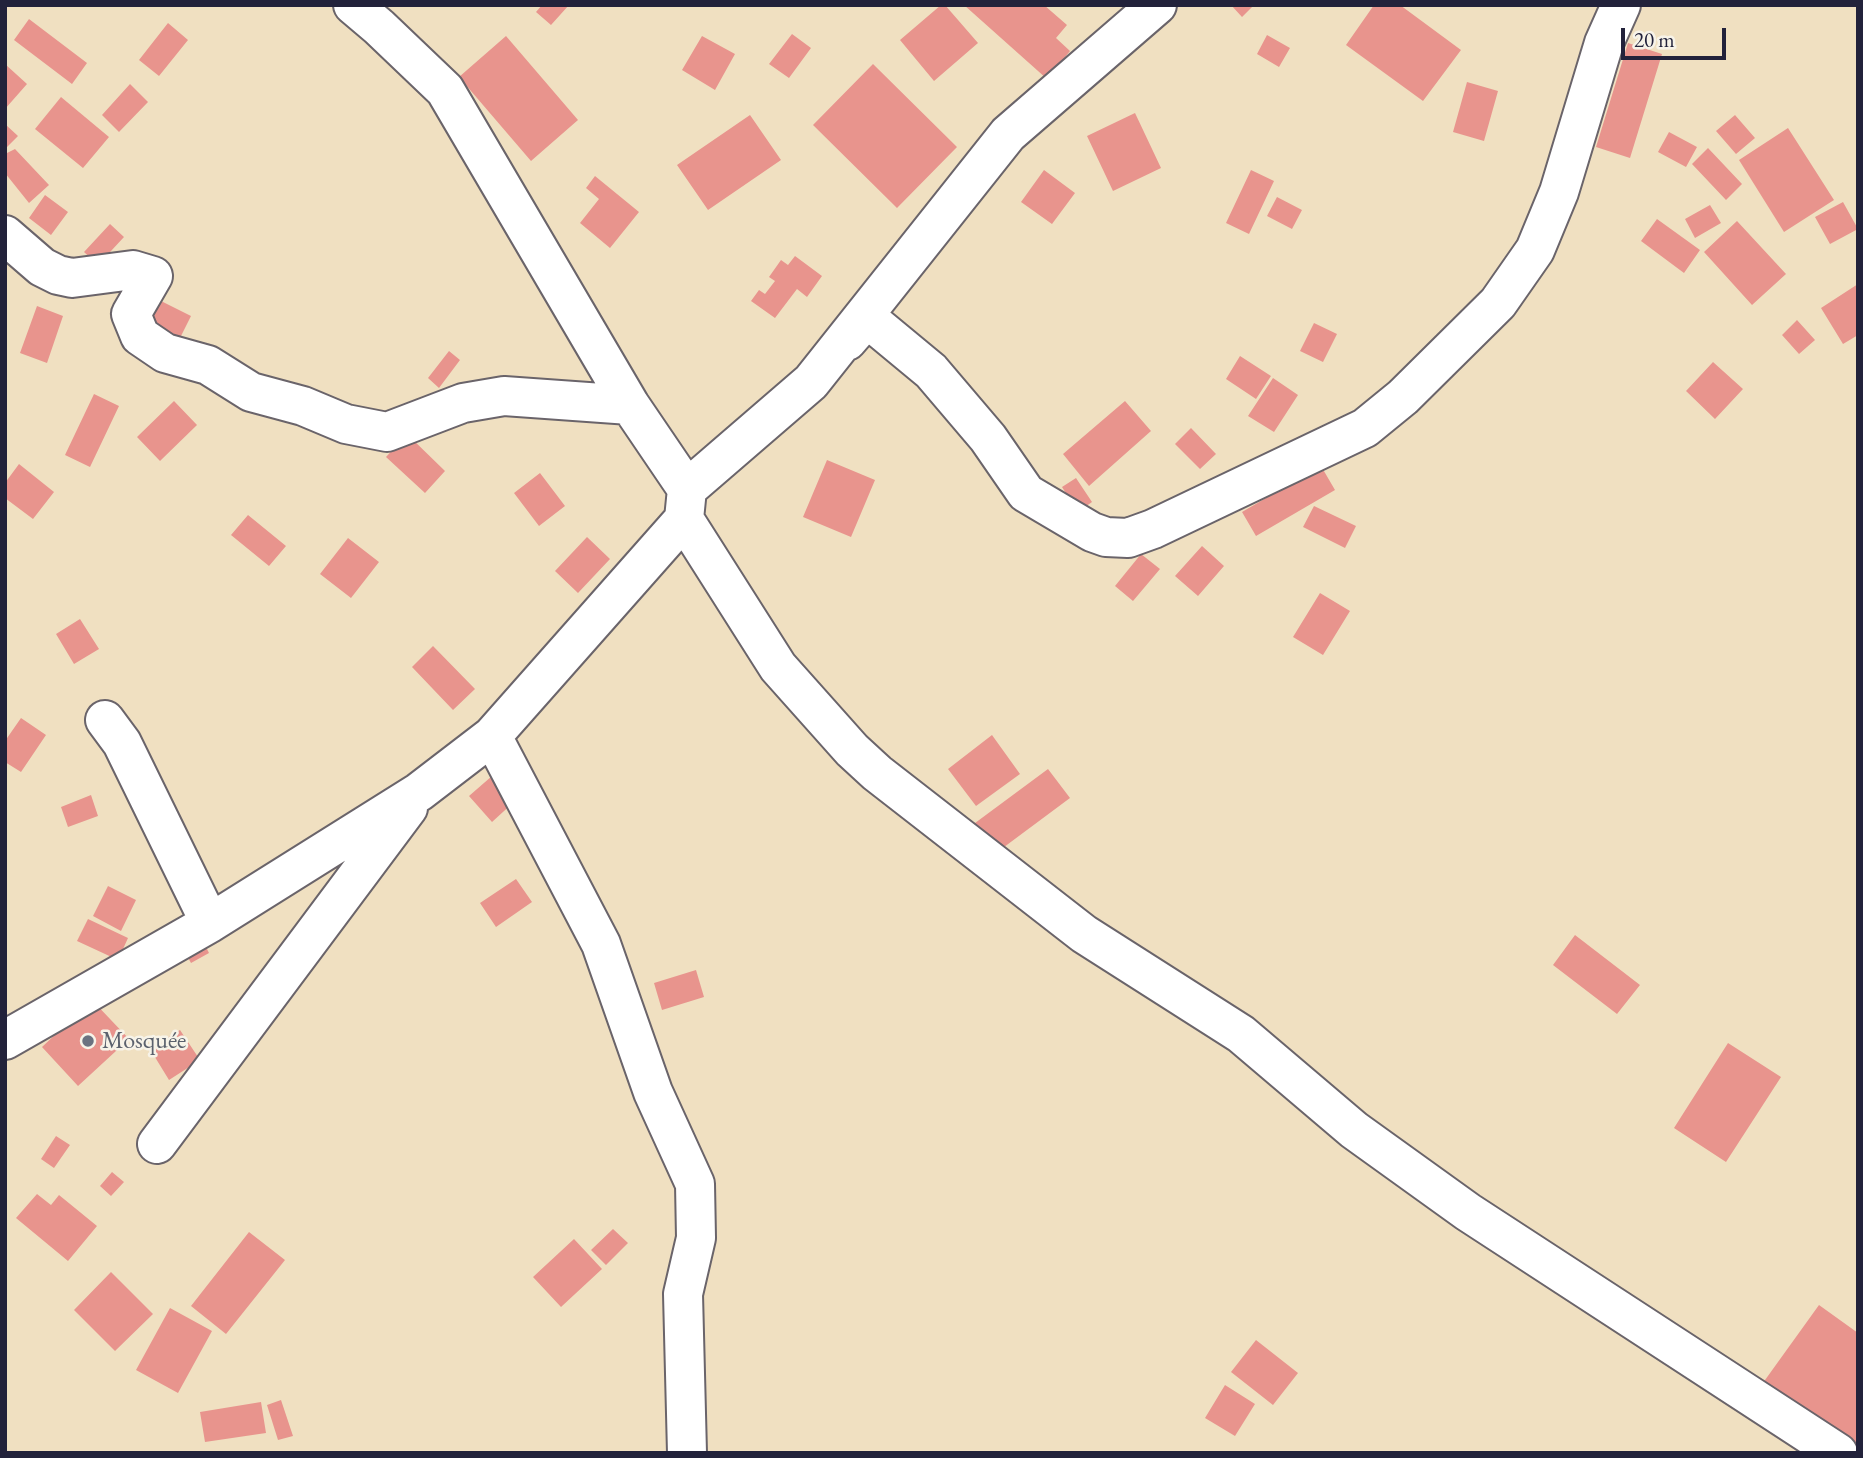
<!DOCTYPE html>
<html>
<head>
<meta charset="utf-8">
<style>
	body { margin:0 }
	#map { position:relative; width:1863px; height:1458px; overflow:hidden; background:#f0e0c1; font-family:"EB Garamond",serif }
	canvas { display:block }
	.frame { position:absolute; inset:0; border:7px solid #22223b; pointer-events:none }
	.scale { position:absolute; left:1621px; top:28px; width:105px; height:32px; box-sizing:border-box; border:4px solid #22223b; border-top:0; padding-left:9px; font-size:21px; line-height:24px; white-space:nowrap; color:#22223b; -webkit-text-stroke:5px #f7f3e8; paint-order:stroke }
</style>
</head>
<body>
<div id="map">
<canvas width="1863" height="1458"></canvas>
<div class="frame"></div>
<div class="scale">20 m</div>
</div>
<script>
const ctx = document.querySelector('canvas').getContext('2d');
ctx.lineJoin = 'round';
function paint(path, color) { ctx.fillStyle = color; ctx.fill(path, 'evenodd'); }
const shape = rows => new Path2D(rows.map(r => 'M' + r).join(''));
function strokePath(path, color, width, dash) { ctx.strokeStyle = color; ctx.lineWidth = width; ctx.lineCap = dash ? 'butt' : 'round'; ctx.setLineDash(dash || []); ctx.stroke(path); }
function drawText(font, color, halo, rows, align = 'center') {
  ctx.font = font + ' "EB Garamond",serif'; ctx.lineWidth = 5; ctx.setLineDash([]); ctx.textBaseline = 'middle'; ctx.strokeStyle = halo; ctx.fillStyle = color; for (const [text, x, y, turn = 0] of rows) {
    ctx.save(); ctx.translate(x, y); ctx.rotate((+turn || 0) * Math.PI / 180); ctx.textAlign = isNaN(turn) ? turn : align; if (halo) ctx.strokeText(text, 0, 0); ctx.fillText(text, 0, 0); ctx.restore();
  }
}
paint(shape([
	[542,5,569,5,551,25,536,12],
	[941,5,945,5,978,43,934,81,900,40],
	[964,5,1044,5,1067,25,1056,38,1070,51,1047,79],
	[1231,5,1254,5,1242,17],
	[1374,5,1400,5,1461,50,1423,101,1346,45],
	[29,19,87,63,72,84,14,40],
	[168,23,188,40,159,76,139,60],
	[792,34,811,48,789,78,769,64],
	[1267,35,1290,48,1279,67,1257,54],
	[506,36,578,120,531,161,459,77],
	[702,36,735,54,715,90,682,70],
	[1628,43,1662,54,1630,158,1596,147],
	[5,64,27,84,5,109],
	[873,64,957,147,897,208,813,125],
	[1467,82,1498,91,1484,141,1453,132],
	[130,84,148,102,119,132,102,115],
	[61,97,109,137,83,168,35,129],
	[1135,113,1161,168,1113,191,1087,136],
	[750,115,781,160,708,210,677,165],
	[1735,115,1755,138,1736,154,1716,131],
	[5,124,18,136,5,149],
	[1788,128,1834,200,1784,232,1739,160],
	[1669,132,1697,147,1686,167,1658,152],
	[1708,148,1742,184,1726,200,1692,164],
	[15,149,49,185,29,203,5,173,5,154],
	[1044,170,1075,193,1052,224,1021,202],
	[1251,170,1274,181,1249,234,1226,223],
	[595,176,639,212,610,248,580,223,599,199,586,188],
	[45,195,68,212,51,235,29,218],
	[1277,197,1302,210,1292,229,1267,216],
	[1843,202,1858,229,1830,244,1815,217],
	[1710,205,1721,223,1695,238,1685,219],
	[1657,219,1700,250,1684,273,1641,241],
	[1737,221,1786,274,1752,305,1704,252],
	[110,224,124,237,98,265,84,252],
	[795,256,822,276,807,297,797,289,775,318,751,301,759,290,765,294,775,281,769,277,781,260,788,265],
	[1858,284,1858,335,1843,344,1821,308],
	[155,298,191,316,180,338,144,320],
	[37,306,63,316,47,363,20,353],
	[1797,320,1815,340,1799,354,1782,335],
	[1314,323,1337,334,1323,362,1300,351],
	[449,351,460,360,439,388,428,378],
	[1240,356,1271,376,1256,399,1226,379],
	[1713,362,1743,389,1715,419,1686,391],
	[1273,378,1298,395,1274,432,1248,416],
	[94,394,119,406,90,467,65,455],
	[174,401,197,425,160,461,137,437],
	[1125,401,1151,431,1089,486,1063,454],
	[1191,428,1216,454,1200,469,1175,444],
	[407,434,445,471,425,493,386,457],
	[827,460,875,480,851,537,803,517],
	[19,464,54,492,33,519,5,498,5,483],
	[1321,466,1335,490,1256,536,1242,512],
	[540,473,565,506,539,526,514,493],
	[1076,478,1092,502,1078,512,1062,487],
	[1314,506,1356,526,1345,548,1303,527],
	[248,515,286,546,269,566,231,535],
	[587,537,610,559,578,593,555,571],
	[348,538,379,562,351,598,320,574],
	[1202,546,1224,566,1198,596,1175,576],
	[1141,554,1160,569,1133,601,1115,586],
	[1320,593,1350,611,1323,655,1293,637],
	[80,619,99,649,74,664,56,634],
	[433,646,475,689,453,710,412,667],
	[21,718,46,735,21,772,5,762,5,741],
	[992,735,1020,774,976,806,948,769],
	[1048,769,1070,798,992,856,971,826],
	[492,776,515,801,492,822,469,796],
	[91,795,98,816,68,827,61,807],
	[516,879,532,902,496,927,480,903],
	[108,886,136,900,121,931,93,916],
	[88,919,128,938,118,960,77,941],
	[200,935,209,953,191,963,181,945],
	[1575,935,1640,985,1617,1014,1553,965],
	[696,970,704,997,662,1010,654,983],
	[92,1000,129,1039,78,1086,42,1047],
	[180,1030,200,1060,169,1080,150,1049],
	[1728,1043,1781,1077,1726,1162,1674,1128],
	[56,1136,70,1145,54,1168,41,1159],
	[112,1172,124,1182,111,1196,100,1186],
	[37,1194,51,1205,59,1195,97,1226,68,1261,16,1218],
	[613,1229,628,1243,606,1265,591,1250],
	[249,1232,285,1260,226,1334,191,1306],
	[574,1239,602,1269,561,1307,533,1277],
	[111,1272,153,1314,115,1351,74,1310],
	[1819,1305,1858,1333,1858,1453,1851,1453,1760,1387],
	[170,1308,212,1331,178,1393,136,1370],
	[1256,1340,1298,1373,1273,1405,1231,1372],
	[1225,1385,1255,1404,1235,1436,1205,1418],
	[281,1400,293,1436,278,1440,267,1405],
	[261,1402,266,1433,205,1442,200,1412]
]), '#e8948d');
const minor = shape([
	[353,5,379,27,445,90,630,405,687,489],
	[5,235,42,267,58,275,72,278,133,270,153,276,131,314,140,336,165,353,208,365,251,392,303,406,346,424,387,432,463,403,504,396,630,405],
	[847,341,867,318,931,371,988,438,1026,493,1092,532,1106,537,1128,538,1153,529,1365,428,1403,397,1498,303,1535,250,1559,192,1604,43,1621,5],
	[684,519,778,667,852,750,877,773,1084,934,1241,1034,1354,1130,1468,1212,1838,1453],
	[105,720,122,743,210,923],
	[492,736,601,944,653,1092,695,1184,696,1238,683,1294,687,1453],
	[5,1040,210,923,419,792,492,736,684,519,687,489,811,382,1008,134,1157,5],
	[157,1144,408,808]
]);
strokePath(minor, '#6a646a', 42);
strokePath(minor, '#fff', 38);
for (const [x, y, r, color] of [
	[88,1041,7,"#6b7280"]
]) { const dot = new Path2D(); dot.arc(x, y, r, 0, 2 * Math.PI); ctx.fillStyle = color; ctx.fill(dot); strokePath(dot, '#f7f3e8', 2.5); }
drawText('24px', '#5b616d', '#f7f3e8', [
	["Mosquée",102,1041]
], 'left');
</script>
</body>
</html>
